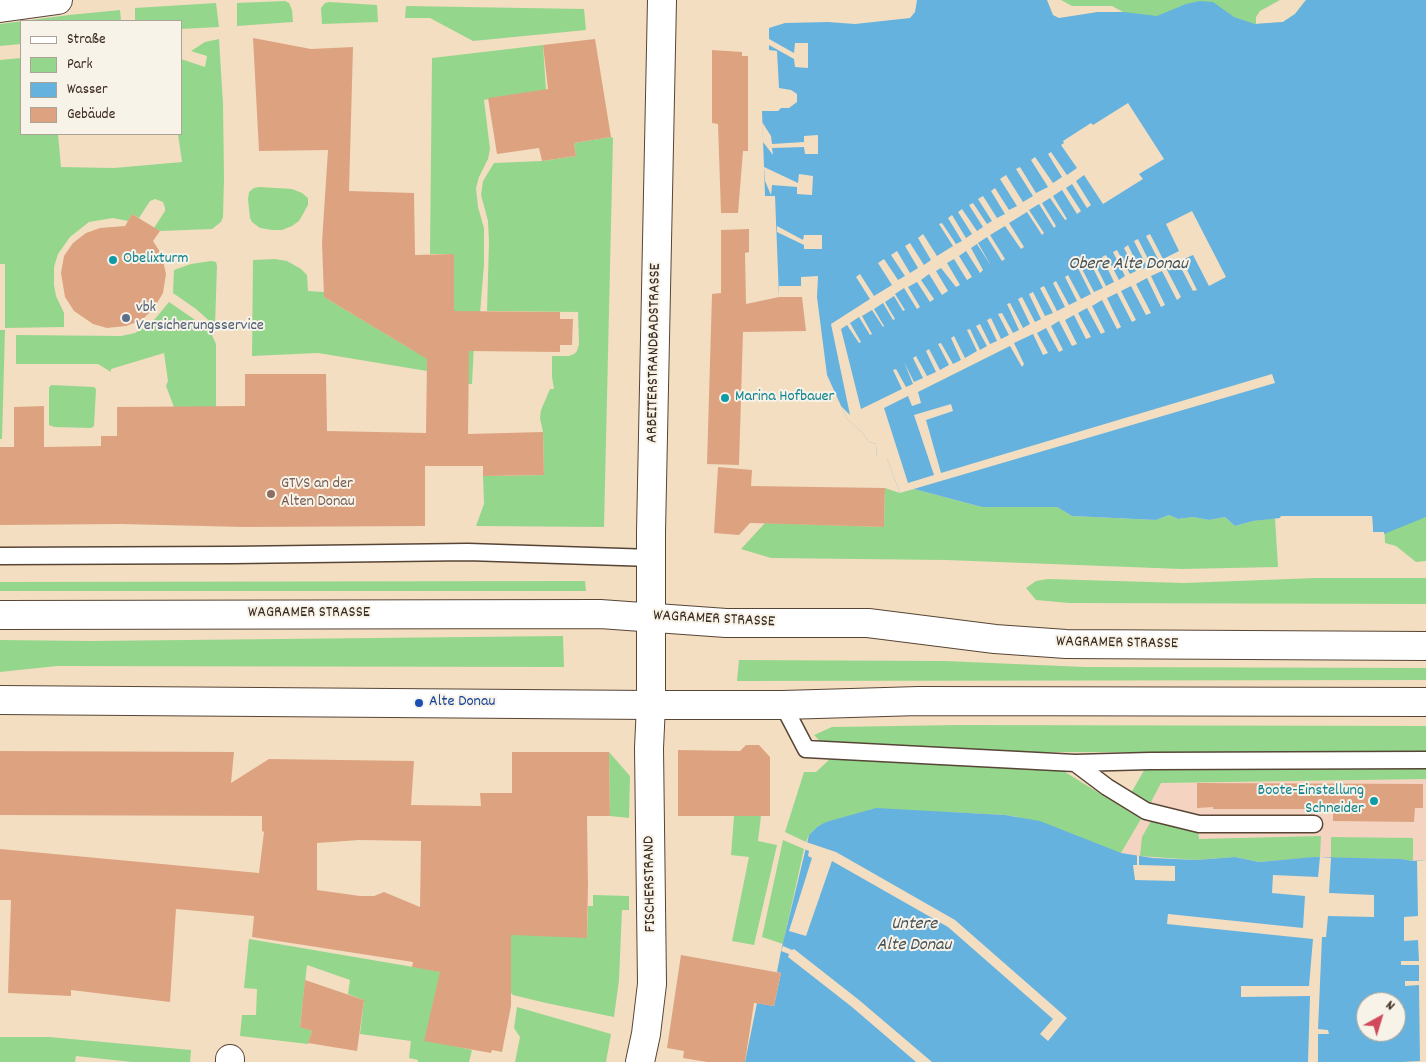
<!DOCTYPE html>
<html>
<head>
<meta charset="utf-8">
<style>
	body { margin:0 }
	#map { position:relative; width:1426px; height:1062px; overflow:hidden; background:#f3dec1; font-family:Dekko,sans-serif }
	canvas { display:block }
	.legend { position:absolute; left:20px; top:20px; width:162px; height:115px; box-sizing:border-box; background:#f7f3e8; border:1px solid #aca397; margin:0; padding:6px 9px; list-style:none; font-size:15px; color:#3b2a1e }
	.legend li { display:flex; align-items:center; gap:10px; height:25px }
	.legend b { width:25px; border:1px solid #aca397 }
	.north { position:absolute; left:1356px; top:992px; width:50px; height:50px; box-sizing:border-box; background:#f7f3e8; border:1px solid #aca397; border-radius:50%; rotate:39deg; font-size:14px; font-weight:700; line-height:20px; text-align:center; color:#3b2a1e }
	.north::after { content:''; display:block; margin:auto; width:18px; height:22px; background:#d1495b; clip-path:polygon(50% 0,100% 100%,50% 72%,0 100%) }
</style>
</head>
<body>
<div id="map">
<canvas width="1426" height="1062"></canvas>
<ul class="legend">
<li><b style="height:6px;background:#fff"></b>Straße</li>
<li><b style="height:14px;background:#95d68d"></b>Park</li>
<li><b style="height:14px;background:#66b2df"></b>Wasser</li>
<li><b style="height:14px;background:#dda380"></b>Gebäude</li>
</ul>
<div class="north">N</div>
</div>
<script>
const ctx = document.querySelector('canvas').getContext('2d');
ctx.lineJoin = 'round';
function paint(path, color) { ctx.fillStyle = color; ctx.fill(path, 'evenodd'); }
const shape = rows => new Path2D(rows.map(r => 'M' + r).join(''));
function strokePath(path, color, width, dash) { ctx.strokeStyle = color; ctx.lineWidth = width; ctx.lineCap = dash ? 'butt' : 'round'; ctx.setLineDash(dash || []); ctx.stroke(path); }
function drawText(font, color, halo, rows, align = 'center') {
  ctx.font = font + ' Dekko,sans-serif'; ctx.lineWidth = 4; ctx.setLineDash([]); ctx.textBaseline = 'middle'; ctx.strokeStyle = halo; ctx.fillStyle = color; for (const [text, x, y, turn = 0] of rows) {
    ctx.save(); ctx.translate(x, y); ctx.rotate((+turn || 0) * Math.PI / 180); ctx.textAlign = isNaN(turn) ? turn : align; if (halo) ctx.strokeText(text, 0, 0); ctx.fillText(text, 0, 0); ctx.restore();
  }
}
paint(shape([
	[1426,779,1426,860,1413,861,1314,857,1153,858,1121,853,1146,811,1161,783]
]), '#f4d3c1');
paint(shape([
	[1061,0,1280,0,1260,11,1256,17,1256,24,1283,22,1295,14,1305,1,1304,10,1278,32,1076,16,1098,12,1123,12,1112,6,1072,6],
	[285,1,289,3,292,10,293,22,237,26,237,3],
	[329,2,377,5,378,22,322,24,321,8,325,3],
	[216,3,219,27,181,29,181,21,135,21,135,8],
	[406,6,584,9,586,30,473,41,430,18,405,18],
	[120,10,121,21,21,21,21,44,0,46,0,24,69,15],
	[219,39,223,104,224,179,223,217,221,222,212,229,160,231,154,228,165,211,165,208,163,202,155,199,150,201,139,218,132,214,128,221,113,218,89,222,70,237,58,254,54,267,54,285,56,296,64,313,64,327,5,328,5,264,0,264,0,60,21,58,21,134,58,134,61,167,114,168,182,162,178,134,181,134,181,59,205,67,207,56,191,51,205,42],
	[543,45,546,90,484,100,490,149,488,159,479,177,476,188,478,207,484,228,484,264,479,326,474,343,472,384,468,384,454,317,454,254,430,254,432,58],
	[611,137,613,138,604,527,476,526,484,504,483,476,544,475,543,432,540,418,541,410,550,389,554,389,552,377,552,356,569,356,574,354,577,351,579,344,578,312,487,311,489,242,488,221,481,195,483,181,494,163,542,161,576,156,574,143],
	[260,187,292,189,302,193,308,198,308,205,299,221,292,226,282,230,272,230,260,228,252,222,250,218,248,199,249,192,254,188],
	[275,259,287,261,301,269,307,275,308,291,324,292,324,297,414,351,429,281,427,371,318,353,252,356,253,260],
	[211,261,216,262,217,266,215,326,196,309,173,293,174,270,191,264],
	[169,302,201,324,212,335,216,344,216,435,174,407,166,386,168,381,164,353,111,369,111,372,98,364,16,364,16,335,121,336,135,333,145,327,155,319],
	[0,330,5,330,2,439,0,439],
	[51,385,94,387,96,389,94,426,91,428,54,427,49,425,49,388],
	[885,488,900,493,914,489,982,507,1057,507,1072,516,1156,520,1169,515,1178,519,1193,517,1209,520,1225,517,1235,526,1253,521,1275,518,1278,567,1182,569,946,560,771,558,741,549,765,523,884,527],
	[1426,495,1426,561,1416,562,1396,546,1385,543,1384,518],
	[1316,578,1426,578,1426,604,1069,603,1036,600,1026,588,1036,581,1048,579,1184,583],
	[585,581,586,591,0,591,0,582],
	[563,636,564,667,57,666,0,672,0,640,91,641],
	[739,660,945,661,1085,667,1426,668,1426,680,737,681],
	[959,725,1426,726,1426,753,1037,752,938,749,821,742,814,735,832,727],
	[609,752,630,776,629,818,610,816],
	[830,759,1057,767,1141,819,1121,853,1120,864,1018,817,1005,815,945,812,817,827,809,835,806,842,785,832,804,772,816,772],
	[1146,767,1426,767,1426,779,1161,783,1150,804,1131,793],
	[734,816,761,816,758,841,777,845,754,945,732,941,749,857,731,855],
	[1151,821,1198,830,1199,839,1321,836,1320,857,1259,862,1235,857,1196,860,1140,856,1142,837],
	[1331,837,1413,838,1413,861,1401,859,1331,858],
	[783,840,804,849,783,944,762,937],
	[511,887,587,938,588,906,593,906,593,895,629,896,629,910,622,910,619,980,614,1017,546,1003,513,995,509,991],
	[249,939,466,976,454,1046,472,1050,469,1062,418,1062,418,1060,409,1058,411,1041,360,1034,364,1000,348,994,350,980,307,965,300,1026,312,1031,308,1044,240,1036,242,1015,256,1015,257,989,244,988],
	[517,1007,611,1034,606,1062,515,1062,520,1037,514,1028],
	[0,1037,49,1037,191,1050,190,1062,132,1062,76,1056,75,1062,0,1062]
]), '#95d68d');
paint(shape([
	[917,0,1047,0,1053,15,1059,18,1098,12,1124,12,1157,16,1186,4,1200,1,1213,2,1234,17,1255,24,1283,22,1295,14,1306,0,1426,0,1426,517,1384,534,1384,532,1373,532,1372,516,1281,516,1280,518,1253,521,1235,526,1225,517,1209,520,1193,517,1178,519,1169,515,1156,520,1072,516,1057,507,982,507,914,489,900,493,887,458,877,458,876,444,869,442,862,432,847,419,827,375,817,297,779,297,775,196,765,196,762,111,778,111,781,108,789,108,797,102,797,94,791,90,779,88,777,51,769,50,769,28,785,23,828,22,855,24,910,18,915,12],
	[876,808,1005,815,1040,821,1121,853,1153,858,1196,860,1235,857,1259,862,1314,857,1401,859,1413,861,1426,860,1426,1062,745,1062,757,1003,774,1006,781,973,777,972,781,951,809,835,817,827,826,822],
	[1366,1002,1396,1002,1396,1032,1366,1032]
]), '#66b2df');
paint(shape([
	[769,39,794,53,795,43,808,43,808,68,795,67,794,59,769,45],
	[1128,103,1164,159,1139,174,1143,179,1103,204,1084,175,1076,181,1091,205,1087,208,1072,184,1066,188,1081,211,1077,214,1062,190,1053,196,1067,219,1065,220,1050,198,1042,203,1056,226,1054,228,1039,204,1029,210,1044,233,1042,235,1027,212,1009,223,1024,247,1021,249,1005,226,990,235,1005,259,1002,261,987,237,978,243,991,266,977,244,971,248,983,270,980,273,966,251,959,256,972,277,967,280,954,259,947,263,960,285,956,287,941,268,936,271,948,291,942,295,929,274,921,280,934,299,930,302,917,282,908,287,920,307,917,309,904,288,895,294,905,310,903,311,894,296,885,302,895,319,893,320,883,303,874,309,884,326,883,327,872,310,862,316,872,334,870,335,859,317,850,323,861,342,859,343,847,325,841,329,861,409,902,389,893,370,896,369,906,387,913,384,904,362,914,382,923,378,913,358,916,356,927,376,936,372,926,351,929,349,940,370,949,365,938,344,941,343,953,364,961,360,951,338,954,336,965,358,977,351,967,330,970,329,980,350,987,346,976,326,980,324,990,344,997,341,987,320,991,318,1001,339,1009,335,998,314,1002,313,1013,333,1019,330,1007,304,1010,303,1023,328,1030,324,1018,299,1022,297,1035,322,1041,319,1029,294,1033,292,1045,316,1053,313,1040,288,1044,286,1057,311,1065,307,1053,283,1056,281,1069,305,1077,301,1065,277,1068,275,1081,299,1091,294,1079,270,1082,269,1094,292,1103,288,1091,264,1094,262,1106,286,1114,282,1102,257,1106,255,1119,280,1125,276,1113,252,1117,250,1130,274,1136,271,1124,248,1128,245,1140,270,1147,267,1134,241,1138,239,1151,265,1159,261,1146,236,1150,234,1163,259,1179,251,1166,224,1192,211,1226,277,1209,286,1193,255,1182,260,1197,290,1193,291,1178,262,1166,268,1181,297,1177,300,1162,271,1151,276,1165,305,1161,307,1147,278,1136,284,1151,313,1146,315,1131,286,1121,291,1136,320,1132,322,1117,293,1107,298,1121,327,1117,329,1102,300,1092,306,1105,332,1101,334,1087,308,1078,313,1091,337,1086,339,1074,315,1065,320,1077,344,1072,346,1059,321,1051,326,1063,350,1059,352,1046,328,1037,333,1048,353,1043,355,1033,334,1014,343,1024,364,1022,367,1010,346,918,392,921,403,912,406,908,396,884,408,908,483,934,475,914,415,951,404,953,411,926,420,941,473,1272,374,1275,383,900,493,887,458,877,458,876,444,869,442,862,432,847,419,841,406,850,415,831,324,870,299,856,277,860,274,874,296,892,285,878,263,884,259,898,280,905,276,891,255,897,251,910,273,918,268,905,246,910,243,924,265,931,260,918,238,923,234,937,256,953,246,939,224,942,223,956,244,962,241,948,218,952,215,966,238,972,234,958,212,962,209,977,231,983,227,969,205,973,203,987,224,992,221,978,199,983,196,997,218,1005,214,991,191,995,188,1009,210,1017,206,1000,179,1006,175,1023,202,1033,196,1016,169,1020,167,1036,193,1048,187,1031,160,1035,157,1053,183,1062,177,1048,154,1051,152,1067,175,1077,168,1061,145,1064,143,1063,141,1091,123,1093,125],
	[762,122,771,136,772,144,804,142,804,136,818,135,818,154,805,154,804,147,772,148,773,155,763,142],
	[764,167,798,183,799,174,813,176,812,195,797,194,797,187,772,185,771,195,765,181],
	[777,226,803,240,804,235,822,235,822,249,804,249,804,245,777,232],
	[818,276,817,297,779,297,779,286,801,286,801,277],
	[1281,516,1372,516,1373,535,1370,533,1370,519,1283,519,1280,520],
	[806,842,836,852,955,920,1067,1018,1048,1041,1040,1034,1053,1019,948,927,832,861,806,936,789,931,812,858,808,856,809,851,804,849],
	[1137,855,1139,856,1139,865,1175,866,1175,881,1135,880,1133,865,1137,865],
	[1320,857,1331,858,1329,893,1374,895,1374,917,1328,916,1326,937,1322,937,1318,1029,1328,1030,1329,1034,1318,1034,1318,1062,1308,1062,1310,996,1241,997,1241,986,1309,986,1313,939,1167,924,1168,914,1303,928,1305,896,1272,893,1273,875,1318,877],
	[1426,860,1426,1062,1402,1062,1420,1061,1419,985,1405,986,1405,981,1419,981,1419,965,1401,965,1401,961,1419,961,1418,940,1404,941,1404,917,1418,916,1417,861],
	[783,946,792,950,794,949,859,1000,932,1062,916,1062,852,1007,788,957,789,954,781,951]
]), '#f3dec1');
paint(shape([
	[253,38,311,49,353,47,349,191,414,193,415,255,454,254,454,311,560,312,560,319,573,319,572,345,560,345,560,352,469,351,468,434,543,432,544,475,483,476,483,466,425,466,425,526,244,527,121,524,0,525,0,447,14,447,14,407,44,406,44,447,101,446,101,436,117,436,117,407,245,406,245,374,326,374,327,431,426,433,427,359,324,297,322,242,328,150,259,151],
	[595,39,611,137,574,143,576,156,542,161,539,148,497,154,488,98,548,89,543,45],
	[712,50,742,52,742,56,748,56,748,151,743,151,738,213,721,213,718,124,712,123],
	[132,214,160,231,153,241,162,255,164,265,166,274,163,293,154,308,142,320,126,326,107,328,93,324,74,311,65,297,61,273,64,256,73,243,86,233,100,228,125,226],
	[749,229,749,252,745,253,746,304,779,297,802,297,806,331,743,332,739,465,707,464,712,294,721,293,721,230],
	[718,467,752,470,751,486,885,488,884,527,750,523,739,535,714,533],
	[746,745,759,745,770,757,770,816,678,816,678,750,740,751],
	[0,751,234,752,231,783,269,759,414,761,411,805,481,806,480,793,512,793,512,752,609,752,610,816,587,816,588,886,587,938,511,935,511,1006,502,1052,492,1050,491,1053,424,1041,440,972,412,967,413,962,252,937,254,916,176,909,170,1002,71,990,71,996,8,993,11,900,0,900,0,849,259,873,264,832,262,831,262,816,0,815],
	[359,840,421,841,420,907,384,892,374,896,360,896,317,890,317,843],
	[1197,783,1423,784,1423,808,1415,808,1414,822,1333,821,1333,809,1213,809,1213,807,1197,808],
	[681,955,781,973,774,1006,754,1003,745,1062,707,1062,683,1058,684,1051,667,1048],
	[305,980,364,1000,357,1051,308,1043,312,1031,300,1027]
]), '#dda380');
const service = shape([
	[0,556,232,555,468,552,652,558],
	[783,705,806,749,1075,763,1150,761,1426,760],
	[1075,763,1107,787,1146,811,1199,824,1314,824]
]);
const minor = shape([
	[0,8,58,0],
	[230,1062,230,1059],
	[640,1062,646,1034,652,984,649,748,651,705]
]);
const secondary = shape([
	[651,705,651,532,662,0]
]);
const primary = shape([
	[0,615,600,614,726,623,868,623,995,639,1066,644,1426,646],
	[0,700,651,705,783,705,919,701,1426,702]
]);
strokePath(service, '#574536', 19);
strokePath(minor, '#574536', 30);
strokePath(secondary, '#574536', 30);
strokePath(primary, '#574536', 30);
strokePath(service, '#fff', 16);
strokePath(minor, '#fff', 28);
strokePath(secondary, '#fff', 28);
strokePath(primary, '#fff', 28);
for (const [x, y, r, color] of [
	[113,260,5,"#0f9aa8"],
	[126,318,5,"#5c6f8a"],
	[725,398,5,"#0f9aa8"],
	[271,494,5,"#8d6e63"],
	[419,703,5,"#1a4fb4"],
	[1374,801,5,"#0f9aa8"]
]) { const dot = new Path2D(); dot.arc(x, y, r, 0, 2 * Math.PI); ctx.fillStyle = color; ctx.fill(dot); strokePath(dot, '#f7f3e8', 2); }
drawText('16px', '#0d838f', '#f7f3e8', [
	["Obelixturm",123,260],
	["Marina Hofbauer",735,398],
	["Boote-Einstellung",1364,792,"right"],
	["Schneider",1364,810,"right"]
], 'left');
drawText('16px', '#4e5e75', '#f7f3e8', [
	["vbk",136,309],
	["Versicherungsservice",136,327]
], 'left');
drawText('16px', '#3b2a1e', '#f7f3e8', [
	["ARBEITERSTRANDBADSTRASSE",655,353,-89],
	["WAGRAMER STRASSE",309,614],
	["WAGRAMER STRASSE",714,620,3],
	["WAGRAMER STRASSE",1117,644,1],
	["FISCHERSTRAND",651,884,-91]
]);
drawText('16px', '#785e54', '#f7f3e8', [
	["GTVS an der",281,485],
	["Alten Donau",281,503]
], 'left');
drawText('16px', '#164399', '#f7f3e8', [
	["Alte Donau",429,703]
], 'left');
drawText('italic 18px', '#485358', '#f7f3e8', [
	["Obere Alte Donau",1128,266],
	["Untere",914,926],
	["Alte Donau",914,947]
]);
</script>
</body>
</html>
